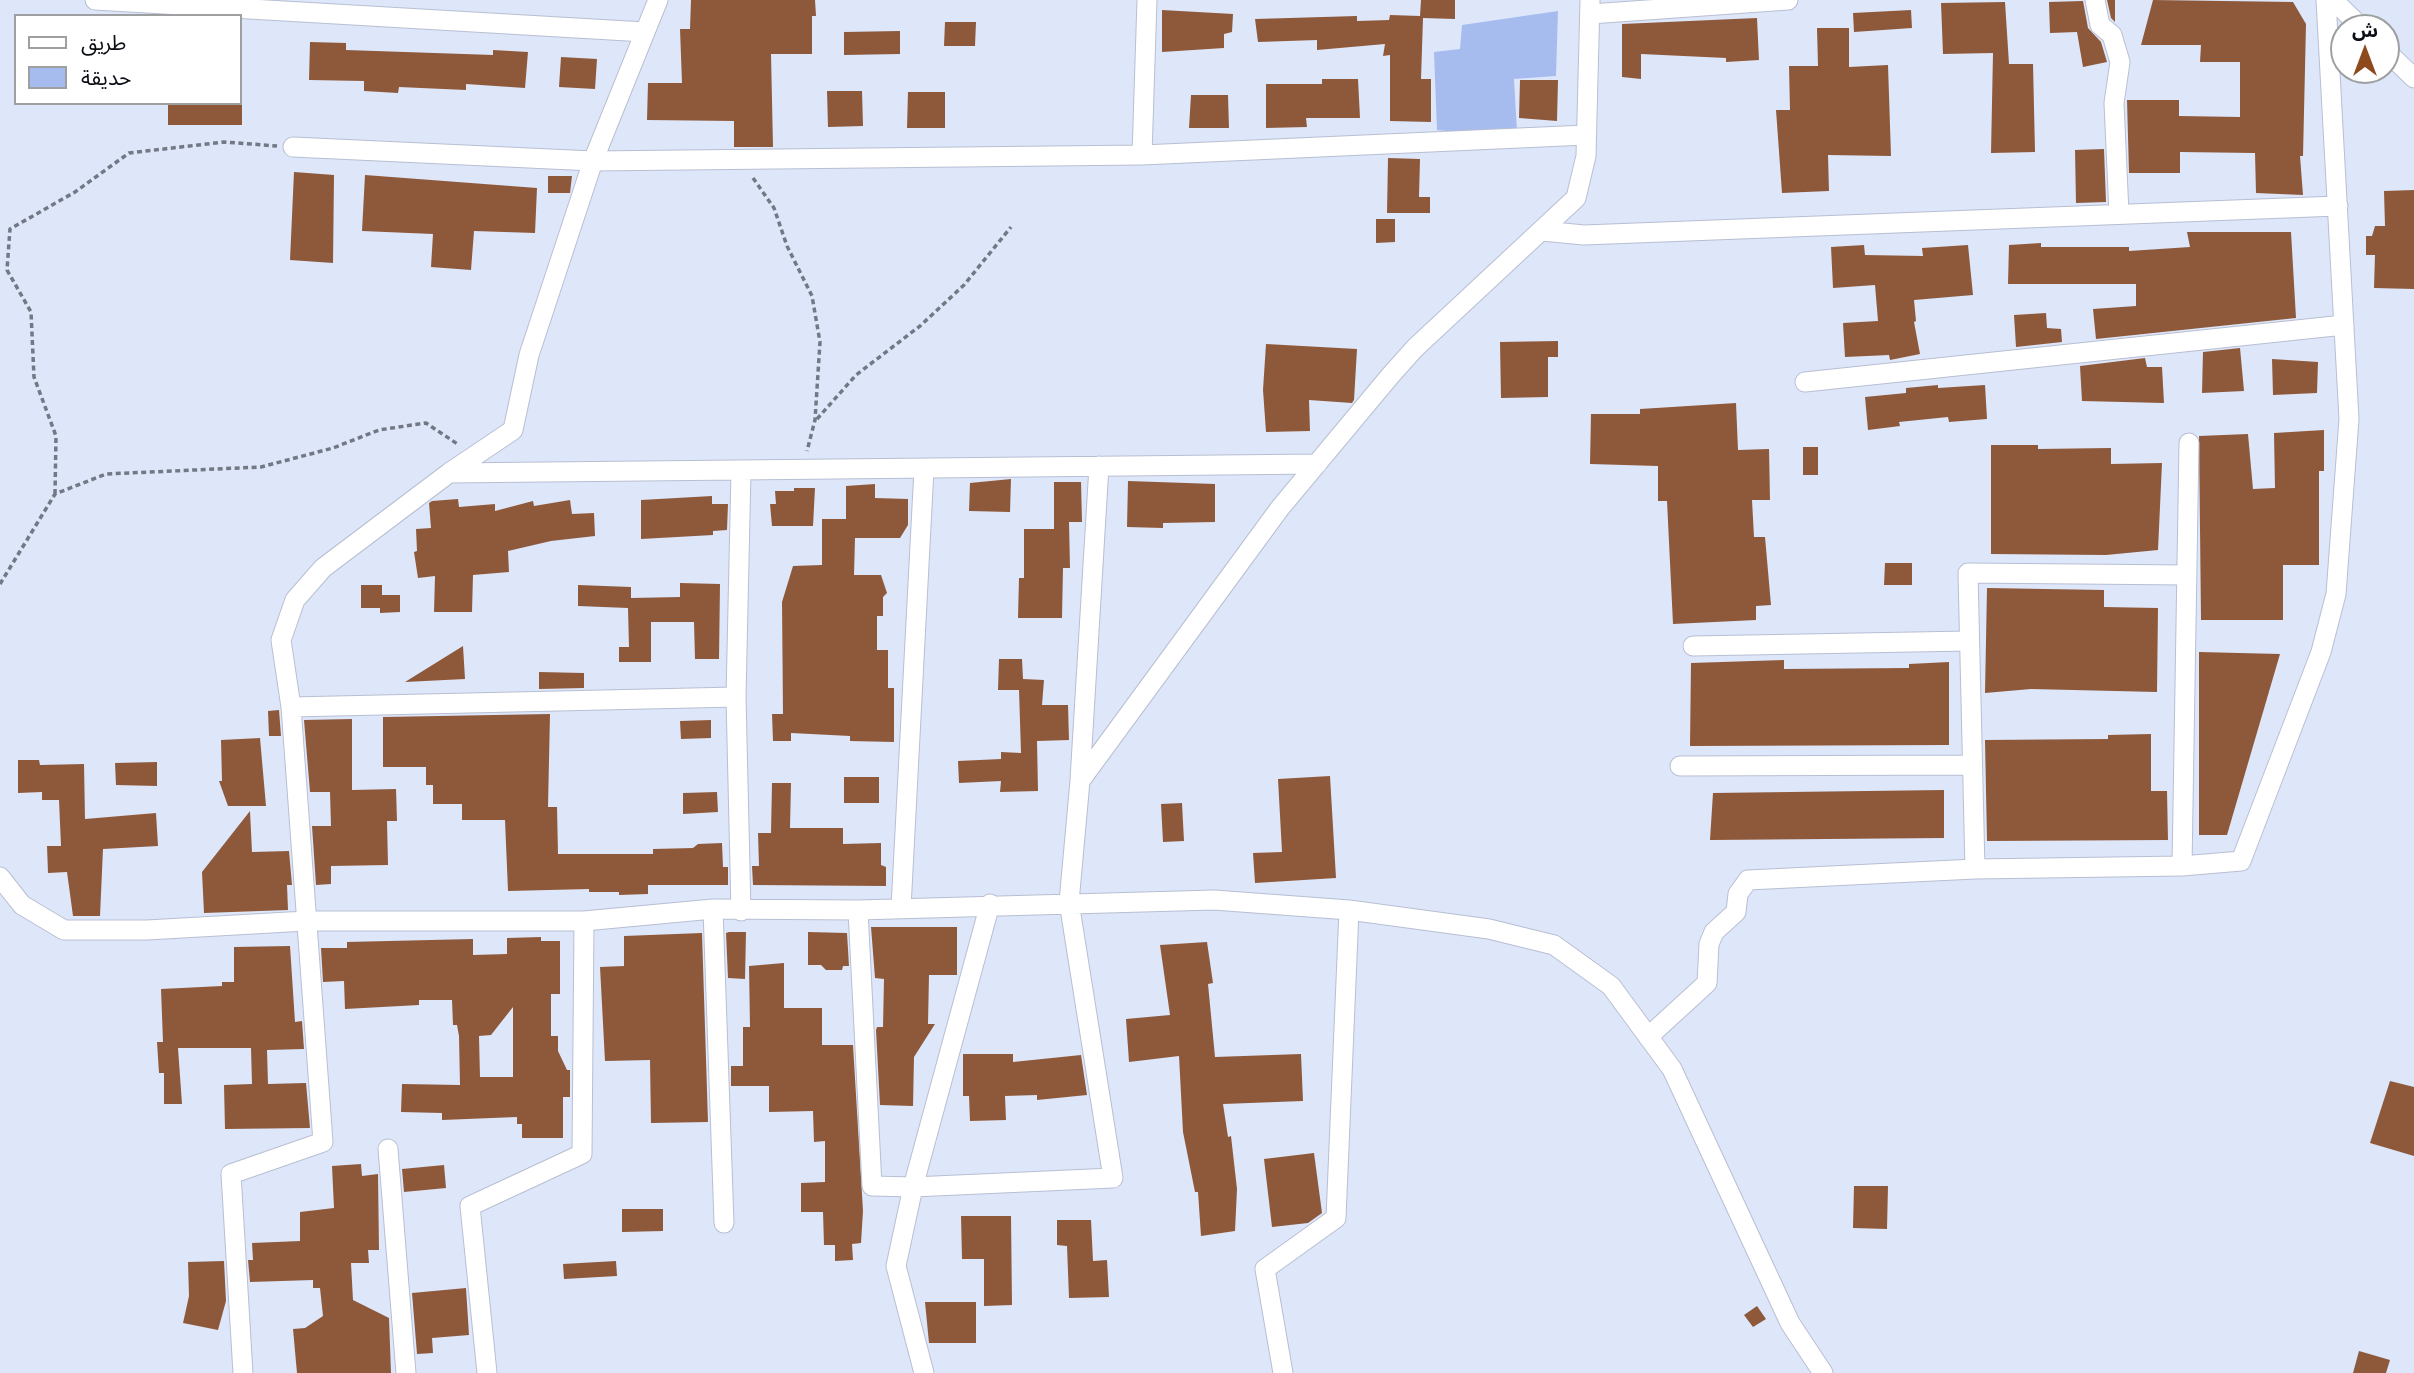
<!DOCTYPE html>
<html>
<head>
<meta charset="utf-8">
<style>
	body { margin:0 }
	#map { position:relative; width:2414px; height:1373px; overflow:hidden; background:#dee6fa; font-family:"Noto Sans","Noto Sans Arabic",sans-serif }
	canvas { display:block }
	.legend { position:absolute; left:14px; top:14px; width:228px; height:91px; box-sizing:border-box; background:#fff; border:2px solid #9d9fa1; margin:0; padding:9px 12px; list-style:none; font-size:21px; color:#0b0e14 }
	.legend li { display:flex; align-items:center; gap:14px; height:35px }
	.legend b { width:35px; border:2px solid #9d9fa1 }
	.north { position:absolute; left:2330px; top:14px; width:70px; height:70px; box-sizing:border-box; background:#fff; border:2px solid #9d9fa1; border-radius:50%; rotate:0deg; font-size:19px; font-weight:700; line-height:28px; text-align:center; color:#0b0e14 }
	.north::after { content:''; display:block; margin:auto; width:24px; height:32px; background:#8e4a1d; clip-path:polygon(50% 0,100% 100%,50% 72%,0 100%) }
</style>
</head>
<body>
<div id="map">
<canvas width="2414" height="1373"></canvas>
<ul class="legend">
<li><b style="height:9px;background:#fff"></b>طريق</li>
<li><b style="height:19px;background:#a7bcee"></b>حديقة</li>
</ul>
<div class="north">ش</div>
</div>
<script>
const ctx = document.querySelector('canvas').getContext('2d');
ctx.lineJoin = 'round';
function paint(path, color) { ctx.fillStyle = color; ctx.fill(path, 'evenodd'); }
const shape = rows => new Path2D(rows.map(r => 'M' + r).join(''));
function strokePath(path, color, width, dash) { ctx.strokeStyle = color; ctx.lineWidth = width; ctx.lineCap = dash ? 'butt' : 'round'; ctx.setLineDash(dash || []); ctx.stroke(path); }
paint(shape([
	[1558,11,1556,76,1514,79,1517,132,1476,134,1437,130,1434,52,1460,49,1462,25]
]), '#a7bcee');
paint(shape([
	[691,0,815,0,816,16,812,16,812,54,771,54,773,147,734,147,734,121,647,120,648,83,682,83,680,29,690,29],
	[1421,0,1455,0,1455,19,1423,18,1421,79,1431,79,1431,122,1390,121,1390,55,1383,56,1385,44,1317,50,1317,40,1258,42,1255,19,1357,16,1357,21,1389,20,1390,15,1420,16],
	[2107,0,2115,0,2115,22,2111,18],
	[2153,0,2293,2,2306,24,2303,156,2300,156,2303,195,2256,193,2255,153,2180,152,2180,173,2129,173,2127,100,2179,100,2179,116,2240,117,2240,62,2200,62,2201,45,2141,45],
	[2083,1,2088,28,2101,42,2107,62,2083,67,2077,32,2050,33,2049,2],
	[2005,2,2009,64,2033,64,2035,152,1991,153,1993,53,1943,54,1941,3],
	[1162,10,1233,14,1232,32,1224,34,1224,48,1162,52],
	[1911,10,1912,28,1854,32,1853,13],
	[1757,18,1759,60,1726,62,1726,58,1641,54,1641,79,1622,77,1622,24],
	[945,22,976,22,975,46,944,46],
	[1817,28,1849,28,1849,67,1888,65,1891,156,1828,155,1829,191,1782,193,1776,110,1790,110,1789,66,1818,66],
	[900,31,900,54,844,55,844,32],
	[310,42,346,43,346,50,493,55,493,50,528,52,525,88,466,84,466,90,399,87,398,93,364,91,364,81,309,80],
	[561,57,597,59,595,89,559,87],
	[1322,79,1358,79,1360,118,1306,118,1307,127,1266,128,1266,84,1322,84],
	[1520,80,1558,80,1557,121,1519,118],
	[827,91,862,91,863,126,828,127],
	[908,92,945,92,945,128,907,128],
	[1191,95,1228,95,1229,128,1189,128],
	[168,103,242,103,242,125,168,125],
	[2104,149,2106,202,2076,203,2075,150],
	[1388,158,1420,159,1419,197,1430,197,1430,213,1387,213],
	[294,172,334,175,333,263,290,260],
	[365,175,537,188,535,233,474,231,471,270,431,267,433,234,362,231],
	[548,176,572,176,570,193,548,193],
	[2414,190,2414,289,2374,288,2375,255,2366,255,2366,236,2372,236,2375,226,2385,226,2384,191],
	[1376,219,1395,219,1395,242,1376,243],
	[2187,232,2291,232,2296,318,2096,339,2093,309,2136,306,2136,284,2008,284,2009,245,2041,243,2041,247,2129,247,2129,251,2190,247],
	[1864,245,1865,255,1923,256,1922,248,1968,245,1973,295,1914,300,1916,321,1914,322,1920,354,1890,360,1889,355,1845,357,1843,323,1878,321,1875,285,1833,288,1831,247],
	[2046,313,2047,328,2061,329,2062,342,2016,347,2014,315],
	[1558,341,1558,357,1548,357,1548,397,1501,398,1500,342],
	[1266,344,1357,349,1354,400,1352,403,1309,400,1310,431,1266,432,1263,390],
	[2240,348,2244,391,2202,393,2203,352],
	[2145,358,2147,367,2162,367,2164,403,2082,401,2080,366],
	[2272,359,2318,362,2317,393,2273,395],
	[1938,385,1938,388,1985,385,1987,419,1949,422,1948,417,1899,422,1900,426,1868,430,1865,397,1906,393,1906,388],
	[1736,403,1738,450,1769,449,1770,500,1752,500,1754,537,1765,537,1771,605,1756,606,1756,620,1673,624,1667,501,1658,501,1658,466,1590,464,1591,414,1640,414,1640,409],
	[2324,430,2324,471,2319,471,2319,565,2283,565,2283,620,2201,620,2199,436,2248,434,2253,489,2275,488,2274,433],
	[1991,445,2038,445,2038,449,2111,448,2111,464,2162,463,2158,550,2106,555,1991,554],
	[1803,447,1818,447,1818,475,1803,475],
	[1011,479,1010,512,969,511,970,483],
	[1128,481,1215,484,1215,522,1163,523,1163,528,1127,527],
	[1054,482,1081,482,1082,522,1069,522,1070,568,1063,568,1062,618,1018,618,1019,578,1024,578,1024,529,1054,529],
	[875,484,875,498,908,499,908,525,900,538,855,538,854,575,881,575,887,593,883,597,883,616,877,616,877,650,888,650,888,688,894,688,894,742,850,741,850,736,791,733,791,741,773,741,772,714,783,714,782,602,793,566,822,565,822,519,846,519,846,486],
	[794,488,815,488,813,526,772,526,770,504,776,504,775,491,794,491],
	[712,496,712,504,728,504,727,530,713,531,713,535,641,539,641,500],
	[458,499,459,507,495,504,495,511,533,501,534,506,570,500,572,514,594,513,595,536,551,541,508,551,509,572,473,575,472,612,434,612,435,576,418,578,414,552,417,551,416,529,431,528,429,503,432,501],
	[1885,563,1912,563,1912,585,1884,585],
	[680,583,720,584,719,659,695,659,694,622,651,622,651,662,619,662,619,647,629,647,628,608,578,606,578,585,631,587,631,598,680,597],
	[361,585,382,585,382,595,400,595,400,612,380,613,380,608,361,608],
	[1987,588,2104,590,2104,607,2158,608,2157,692,2031,689,1985,693],
	[463,646,465,679,405,682],
	[2199,652,2280,654,2227,835,2199,835],
	[999,659,1022,659,1023,679,1044,680,1042,705,1068,705,1069,740,1037,741,1038,791,1000,792,1001,781,959,783,958,761,1001,759,1001,752,1021,753,1019,690,998,690],
	[1784,660,1784,669,1909,668,1909,664,1949,662,1949,745,1690,746,1691,663],
	[539,672,584,673,584,688,539,689],
	[279,710,281,736,269,736,268,711],
	[550,714,548,807,557,807,558,854,653,854,653,849,693,848,698,844,722,843,723,867,728,867,728,885,648,885,648,894,619,895,619,892,589,892,589,889,508,891,505,820,462,820,462,804,433,804,433,785,426,785,426,767,383,767,383,717],
	[352,719,352,790,396,789,397,821,387,821,388,865,331,866,331,884,316,885,312,826,331,826,330,792,310,792,304,720],
	[711,720,711,738,681,739,680,721],
	[2151,734,2151,791,2167,791,2168,840,1987,841,1985,740,2108,739,2108,735],
	[260,738,266,806,228,806,219,781,222,781,221,740],
	[18,760,39,760,40,765,84,764,85,819,156,813,158,846,103,849,100,916,73,916,67,872,48,873,47,846,61,846,59,800,42,800,42,792,18,793],
	[157,762,157,786,116,785,115,763],
	[1330,776,1336,878,1255,883,1253,853,1282,852,1278,779],
	[844,777,879,777,879,803,844,803],
	[772,783,791,783,790,828,843,828,843,844,881,843,881,865,886,867,886,886,753,885,752,866,759,866,758,833,771,833],
	[1944,790,1944,838,1710,840,1713,793],
	[717,792,718,812,683,814,683,793],
	[1182,803,1184,841,1163,842,1161,804],
	[250,811,252,852,289,851,292,885,287,885,288,910,204,913,202,872],
	[871,927,957,927,957,975,929,975,928,1024,935,1024,914,1057,913,1106,880,1105,876,1030,877,1027,883,1027,884,979,875,978],
	[729,932,746,932,745,979,728,978,726,933],
	[808,932,847,933,849,966,843,966,842,970,826,970,821,965,808,965],
	[702,933,708,1122,651,1123,650,1060,605,1061,600,967,624,966,624,936],
	[541,937,541,941,560,941,560,994,551,994,551,1036,558,1036,558,1051,567,1070,570,1070,570,1097,563,1097,563,1138,522,1138,522,1124,517,1124,517,1117,442,1120,442,1113,401,1112,402,1084,460,1085,459,1036,457,1025,453,1025,452,1000,419,1000,419,1005,345,1009,344,981,323,982,321,948,347,948,347,942,473,939,473,955,507,954,507,938],
	[513,1007,513,1077,480,1077,479,1036,491,1035],
	[1207,942,1213,983,1208,984,1215,1057,1301,1054,1303,1101,1223,1104,1228,1137,1231,1136,1237,1189,1235,1231,1201,1236,1198,1192,1195,1192,1183,1132,1179,1056,1129,1062,1126,1019,1170,1015,1160,945],
	[290,946,295,1022,302,1021,304,1049,267,1050,268,1084,306,1083,310,1128,225,1129,224,1085,252,1084,251,1048,178,1048,182,1104,164,1104,164,1073,159,1073,157,1042,163,1042,161,989,222,986,222,982,234,982,234,947],
	[784,963,784,1008,822,1008,822,1045,853,1045,863,1211,861,1243,852,1244,853,1260,835,1261,835,1245,824,1245,823,1212,801,1212,801,1183,825,1182,825,1141,814,1142,813,1111,769,1112,769,1086,731,1086,731,1066,743,1066,743,1027,750,1027,749,966],
	[963,1054,1013,1054,1013,1062,1081,1055,1087,1095,1037,1100,1037,1095,1005,1096,1006,1120,970,1121,969,1096,963,1096],
	[2390,1081,2414,1087,2414,1156,2370,1143],
	[1314,1153,1322,1213,1308,1223,1272,1227,1264,1159],
	[361,1164,362,1176,378,1174,379,1250,368,1250,369,1263,351,1263,353,1300,389,1318,391,1373,297,1373,293,1329,305,1328,323,1316,320,1288,313,1288,313,1280,250,1282,248,1260,253,1260,252,1243,300,1241,300,1212,334,1208,332,1166],
	[444,1165,446,1188,404,1192,402,1169],
	[1854,1186,1888,1186,1887,1229,1853,1228],
	[622,1209,663,1209,663,1231,622,1232],
	[961,1216,1011,1216,1012,1305,984,1306,984,1259,962,1259],
	[1057,1220,1091,1220,1093,1261,1107,1260,1109,1297,1069,1298,1067,1246,1057,1245],
	[224,1261,226,1301,218,1330,183,1323,189,1296,188,1262],
	[616,1261,617,1276,564,1279,563,1264],
	[466,1288,469,1335,432,1338,433,1353,417,1354,412,1293],
	[925,1302,976,1302,976,1343,929,1343],
	[1757,1306,1766,1319,1753,1327,1744,1315],
	[2359,1351,2390,1360,2386,1373,2353,1373]
]), '#8e593a');
const minor = shape([
	[95,0,645,32],
	[2095,0,2100,25,2112,35,2120,62,2114,103,2119,214],
	[2333,0,2362,28],
	[1590,14,1788,0],
	[2386,51,2414,78],
	[293,147,593,161,1142,155,1586,135],
	[1142,155,1147,0],
	[1542,231,1584,235,2338,206],
	[1805,382,2344,325],
	[741,471,736,697,741,911],
	[449,473,1317,464],
	[1693,646,1969,641],
	[291,707,736,697],
	[1680,766,1972,765],
	[1080,780,1099,466],
	[2182,866,2189,443],
	[1975,869,1968,573,2187,575],
	[0,877,22,905,64,930,147,930,306,921,584,921,713,909,858,910,1214,900,1349,910,1489,929,1554,945,1611,986,1672,1069,1790,1323,1823,1373],
	[901,908,924,469],
	[713,909,724,1223],
	[858,910,872,1186,913,1187,1113,1178,1069,902,1080,781,1280,508,1390,376,1415,348,1576,198,1586,156,1590,0],
	[1648,1037,1707,983,1709,944,1714,932,1736,912,1738,894,1748,880,1975,869,2182,866,2241,861,2321,652,2336,594,2349,419,2326,0],
	[388,1149,406,1373],
	[243,1373,231,1174,323,1142,291,707,281,640,295,600,323,568,449,473,513,430,529,355,593,161,658,0],
	[487,1373,470,1206,582,1154,584,921],
	[924,1373,896,1266,913,1187,990,904],
	[1283,1373,1265,1269,1336,1218,1349,910]
]);
strokePath(minor, '#b8bfd2', 21);
strokePath(shape([
	[753,178,774,208,787,246,812,296,820,342,815,420,807,451],
	[817,419,856,375,920,326,964,285,1011,227],
	[55,494,56,436,34,377,31,312,7,270,10,229,75,192,129,153,224,142,277,146],
	[0,584,55,494,106,474,261,467,333,448,379,430,426,423,459,445]
]), '#727884', 3.5, [5, 3.5]);
strokePath(minor, '#fff', 19);
</script>
</body>
</html>
